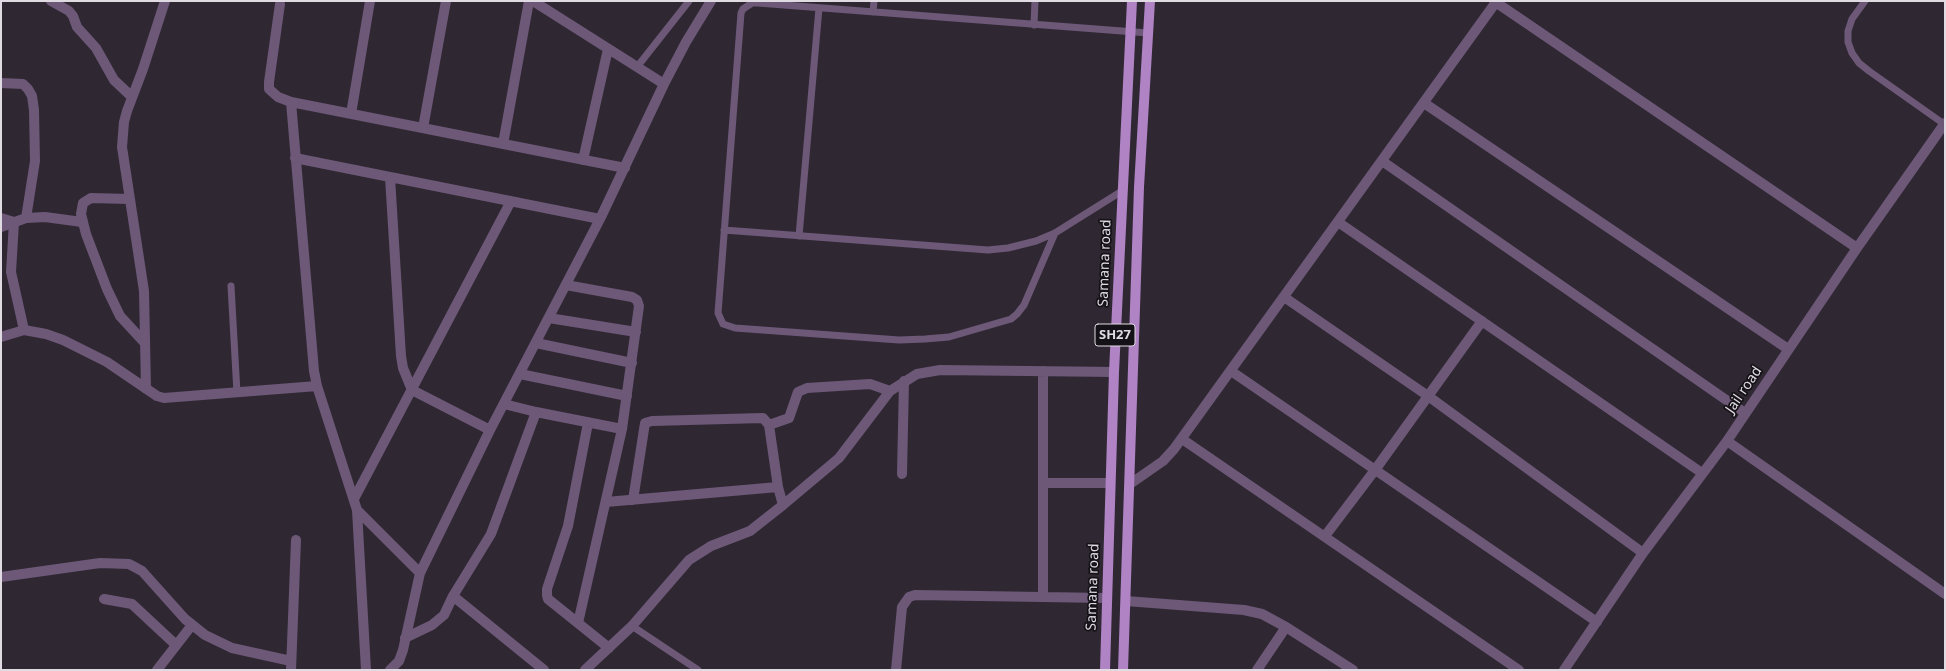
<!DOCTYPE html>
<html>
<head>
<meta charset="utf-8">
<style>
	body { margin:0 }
	#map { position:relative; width:1946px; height:671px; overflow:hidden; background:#2f2833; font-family:"Noto Sans",sans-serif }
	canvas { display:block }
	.frame { position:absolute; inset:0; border:2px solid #e0dbe3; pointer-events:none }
</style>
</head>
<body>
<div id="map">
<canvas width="1946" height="671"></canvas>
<div class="frame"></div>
</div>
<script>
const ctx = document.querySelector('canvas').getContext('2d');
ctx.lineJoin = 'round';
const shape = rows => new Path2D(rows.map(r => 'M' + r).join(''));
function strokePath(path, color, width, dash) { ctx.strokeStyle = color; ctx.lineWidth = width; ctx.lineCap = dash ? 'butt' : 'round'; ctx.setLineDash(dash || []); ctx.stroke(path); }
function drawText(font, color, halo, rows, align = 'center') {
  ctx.font = font + ' "Noto Sans",sans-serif'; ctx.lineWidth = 3.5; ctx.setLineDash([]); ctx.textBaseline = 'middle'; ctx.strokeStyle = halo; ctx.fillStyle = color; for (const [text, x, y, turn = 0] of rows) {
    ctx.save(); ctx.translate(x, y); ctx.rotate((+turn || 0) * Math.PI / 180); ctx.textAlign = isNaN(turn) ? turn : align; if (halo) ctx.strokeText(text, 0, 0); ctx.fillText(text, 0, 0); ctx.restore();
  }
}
strokePath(shape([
	[1865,1,1852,19,1848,31,1848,42,1852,53,1859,63,1869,71,1944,124],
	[873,12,874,1],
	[1034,25,1035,1],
	[637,67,689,1],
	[724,230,988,250,1008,248,1036,241,1055,233,1122,191],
	[1055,233,1024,305,1017,314,1011,319,949,337,925,339,899,340,735,328,723,324,718,313,741,13,743,9,752,3,758,3,1148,33],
	[799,236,819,8],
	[231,286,237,393],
	[632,626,698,670]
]), '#6d5878', 7);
strokePath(shape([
	[51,1,69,11,73,16,77,27,96,48,114,80,132,97],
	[533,1,664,84],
	[1494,1,1857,248],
	[280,4,269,82,269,89,278,97,291,102,625,168],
	[1,83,23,84,28,89,32,96,34,110,35,161,26,218],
	[291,102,314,371,317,386,357,510,366,670],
	[1424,103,1788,349],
	[351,114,370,1],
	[423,128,446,1],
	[503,144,529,1],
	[295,158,600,219],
	[583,160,608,49],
	[1382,161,1745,413],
	[390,177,401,356,403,368,412,390,490,430],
	[129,199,91,198,83,203,81,214,86,234,107,289,120,316,144,342],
	[1,218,14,222,11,272,24,330],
	[1338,222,1702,473],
	[1,227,26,218,45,217,82,222],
	[566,285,632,297,637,300,639,306,622,429,578,623],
	[1284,297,1428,396,1643,553],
	[549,318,636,332],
	[1,337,24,330,46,334,63,340,107,362,157,396,164,398,317,386],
	[536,343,632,363],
	[1043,371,1043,597],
	[1231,371,1597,622],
	[520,374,627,396],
	[146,389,144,291,122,147,124,122,127,111,143,69,165,1],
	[504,404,536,412,622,429],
	[588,423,568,526,547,589,547,595,548,599,609,648],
	[769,425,789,418,798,392,807,388,870,384,890,391],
	[1182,439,1519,670],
	[1727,441,1945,594],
	[902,474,904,381],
	[1043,483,1110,483],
	[1130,484,1163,461,1174,449,1496,2],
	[354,499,511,201],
	[633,500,645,423,652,421,763,418,769,425,778,487,783,505],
	[606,502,778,487],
	[357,510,420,573],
	[1325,536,1375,470,1482,321],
	[1,577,100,563,129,564,142,571,185,619,205,635,232,648,291,661],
	[453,596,544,670],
	[104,599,132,604,176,645],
	[1126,601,1244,610,1262,614,1286,627,1353,670],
	[405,638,432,625,444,615,453,596,491,534,536,412],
	[157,670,192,625],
	[291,670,296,540],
	[390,670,399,661,403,650,420,573,490,430,600,219,664,84,686,42,711,1],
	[585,670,632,626,689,560,711,546,750,531,783,505,839,458,890,391,917,374,940,370,1114,372],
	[896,670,902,607,909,597,915,595,1106,598],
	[1257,670,1286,627],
	[1564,670,1643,553,1727,441,1857,248,1945,123]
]), '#6d5878', 10);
strokePath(shape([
	[1105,670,1114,372,1132,1],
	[1123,670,1139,187,1150,1]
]), '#af83c4', 10);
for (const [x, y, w] of [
	[1115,335,40]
]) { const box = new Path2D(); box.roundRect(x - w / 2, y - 11, w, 22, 3); ctx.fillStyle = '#151217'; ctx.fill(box); strokePath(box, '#e0dbe3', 1); }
drawText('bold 13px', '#e0dbe3', null, [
	["SH27",1115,335]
]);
drawText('14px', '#e0dbe3', '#151217', [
	["Samana road",1105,263,-88],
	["Jail road",1744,390,-56],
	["Samana road",1093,587,-88]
]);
</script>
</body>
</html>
